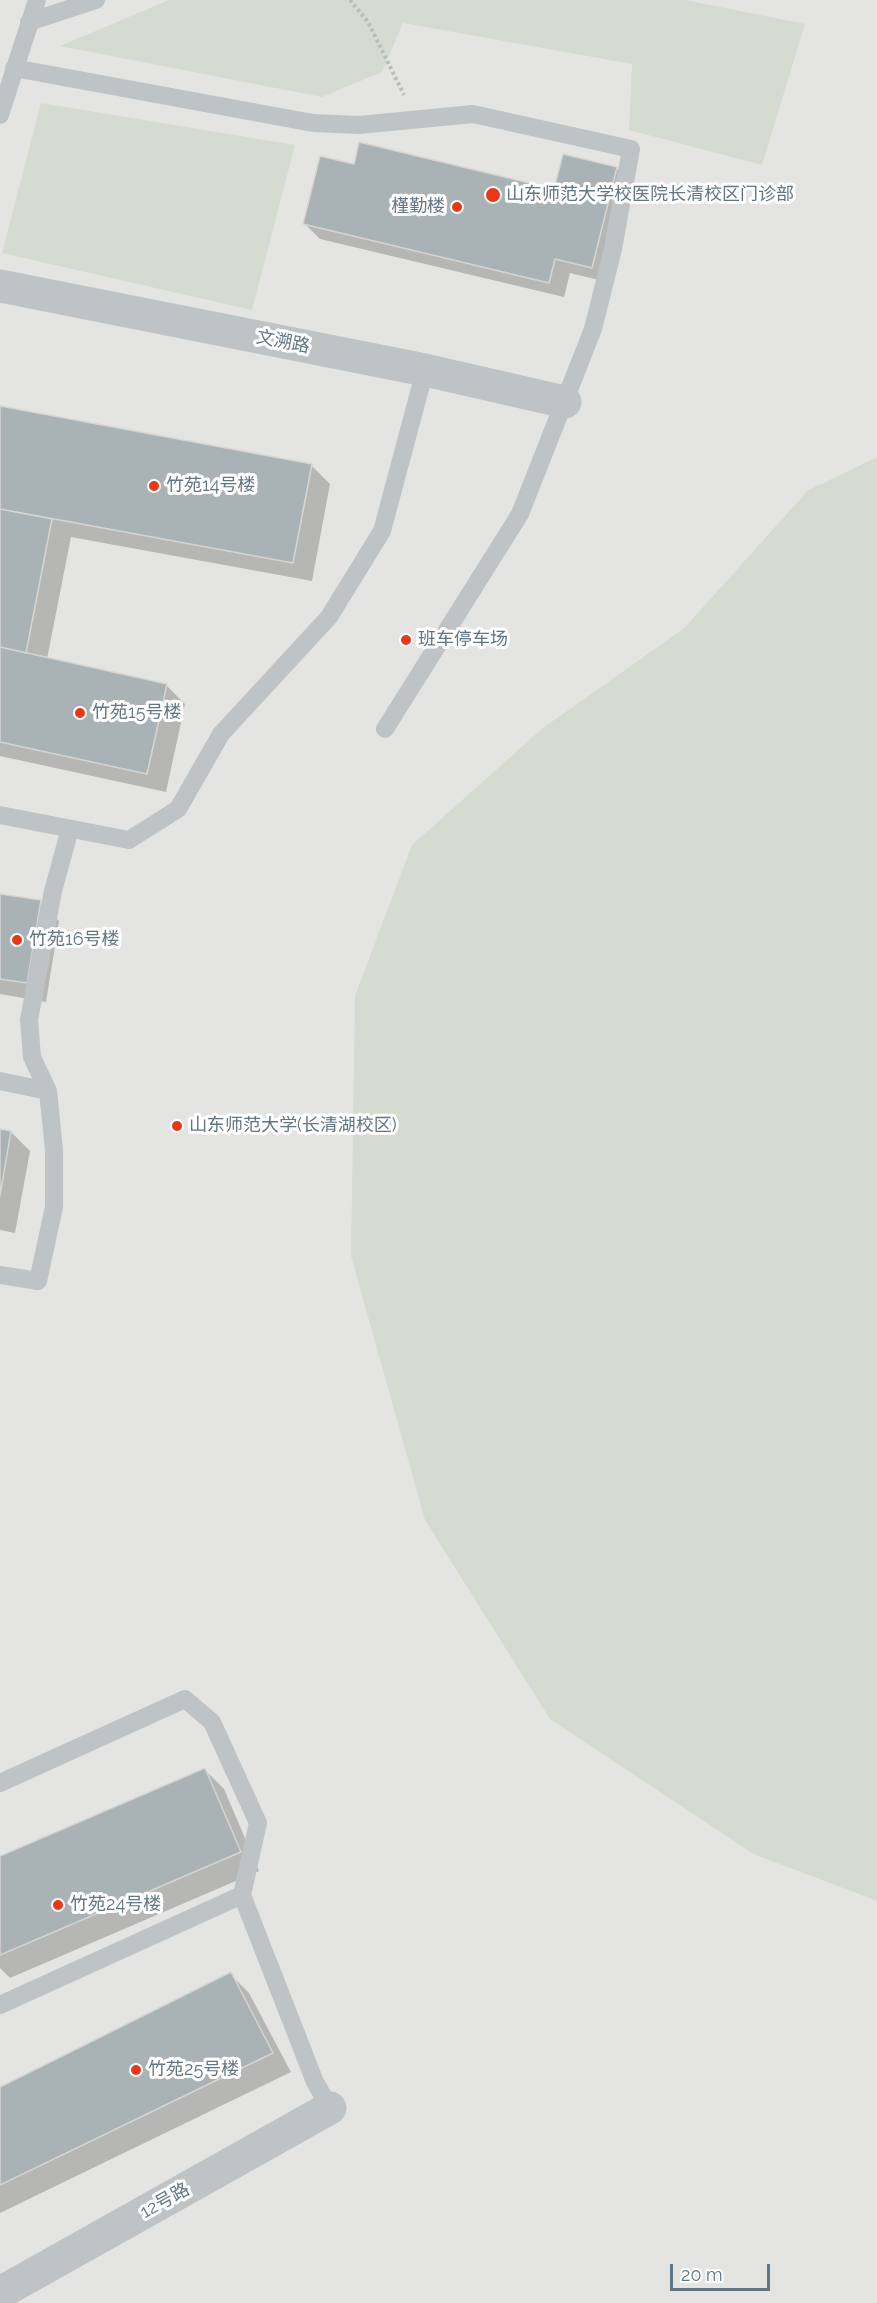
<!DOCTYPE html>
<html>
<head>
<meta charset="utf-8">
<style>
	body { margin:0 }
	#map { position:relative; width:877px; height:2303px; overflow:hidden; background:#f4f4ef; font-family:Raleway,sans-serif }
	canvas { display:block }
	.scale { position:absolute; left:670px; top:2264px; width:100px; height:27px; box-sizing:border-box; border:3px solid #617682; border-top:0; padding-left:8px; font-size:18px; line-height:21px; white-space:nowrap; color:#617682; -webkit-text-stroke:4px #fff; paint-order:stroke }
</style>
</head>
<body>
<div id="map">
<canvas width="877" height="2303"></canvas>
<div class="scale">20 m</div>
</div>
<script>
const ctx = document.querySelector('canvas').getContext('2d');
ctx.lineJoin = 'round';
function paint(path, color) { ctx.fillStyle = color; ctx.fill(path, 'evenodd'); }
const shape = rows => new Path2D(rows.map(r => 'M' + r).join(''));
function strokePath(path, color, width, dash) { ctx.strokeStyle = color; ctx.lineWidth = width; ctx.lineCap = dash ? 'butt' : 'round'; ctx.setLineDash(dash || []); ctx.stroke(path); }
function drawText(font, color, halo, rows, align = 'center') {
  ctx.font = font + ' Raleway,"Noto Sans SC",sans-serif'; ctx.lineWidth = 6; ctx.setLineDash([]); ctx.textBaseline = 'middle'; ctx.strokeStyle = halo; ctx.fillStyle = color; for (const [text, x, y, turn = 0] of rows) {
    ctx.save(); ctx.translate(x, y); ctx.rotate((+turn || 0) * Math.PI / 180); ctx.textAlign = isNaN(turn) ? turn : align; if (halo) ctx.strokeText(text, 0, 0); ctx.fillText(text, 0, 0); ctx.restore();
  }
}
paint(shape([
	[0,0,877,0,877,457,808,490,684,628,544,727,755,1855,877,1901,877,2303,0,2303]
]), '#e4e5e3');
paint(shape([
	[169,0,685,0,805,24,762,165,629,130,632,64,403,23,382,72,322,97,60,46],
	[41,103,295,145,252,310,2,253],
	[877,457,877,1901,755,1855,550,1719,425,1520,351,1256,355,996,412,845,544,727,684,628,808,490]
]), '#d5dbd0');
paint(shape([
	[355,166,555,191,616,168,631,183,607,282,570,273,564,297,320,239,305,224],
	[0,407,311,465,330,484,312,581,71,537,47,659,166,685,185,704,166,792,0,756],
	[0,895,40,902,59,921,46,1002,0,994],
	[0,1130,11,1132,30,1151,15,1233,0,1230],
	[205,1770,224,1789,259,1871,10,1978,0,1968,0,1857],
	[230,1974,249,1993,291,2072,0,2213,0,2089]
]), '#0003');
const building = shape([
	[359,142,554,189,563,154,617,167,592,268,555,259,549,283,303,224,320,156,354,164,359,142],
	[0,406,312,464,293,563,0,509,0,406],
	[0,509,52,519,26,653,0,647,0,509],
	[0,647,167,684,147,774,0,742,0,647],
	[0,894,41,900,27,983,0,979,0,894],
	[0,1129,11,1131,0,1196,0,1129],
	[205,1768,241,1852,0,1955,0,1856,205,1768],
	[231,1972,273,2053,0,2185,0,2087,231,1972]
]);
paint(building, '#a9b3b6');
strokePath(building, '#d5d5d2', 1.5);
strokePath(shape([
	[350,0,368,22,404,95]
]), '#babdbf', 4, [3, 3]);
strokePath(shape([
	[29,22,96,0],
	[14,68,313,123,359,125,473,114,631,149,613,249,593,329,520,514,385,729],
	[0,115,37,0],
	[0,815,129,840,178,809,221,734,329,617,382,531,425,370],
	[0,1081,48,1091],
	[0,1275,38,1281,54,1207,54,1150,48,1091,32,1057,29,1020,53,891,70,829],
	[0,1783,185,1699,212,1722,258,1823,242,1895,315,2082,330,2108],
	[0,2005,242,1895]
]), '#bec4c6', 18);
strokePath(shape([
	[0,286,425,370,565,402],
	[0,2293,330,2108]
]), '#bec4c6', 33);
for (const [x, y, r, color] of [
	[493,195,8,"#eb3718"],
	[457,207,6,"#eb3718"],
	[154,486,6,"#eb3718"],
	[406,640,6,"#eb3718"],
	[80,713,6,"#eb3718"],
	[17,940,6,"#eb3718"],
	[177,1126,6,"#eb3718"],
	[58,1905,6,"#eb3718"],
	[136,2070,6,"#eb3718"]
]) { const dot = new Path2D(); dot.arc(x, y, r, 0, 2 * Math.PI); ctx.fillStyle = color; ctx.fill(dot); strokePath(dot, '#fff', 2); }
drawText('18px', '#617682', '#fff', [
	["山东师范大学校医院长清校区门诊部",506,195],
	["槿勤楼",445,207,"right"],
	["竹苑14号楼",166,486],
	["班车停车场",418,640],
	["竹苑15号楼",92,713],
	["竹苑16号楼",29,940],
	["山东师范大学(长清湖校区)",189,1126],
	["竹苑24号楼",70,1905],
	["竹苑25号楼",148,2070]
], 'left');
drawText('18px', '#617682', '#fff', [
	["文溯路",283,342,11],
	["12号路",165,2201,-29]
]);
</script>
</body>
</html>
